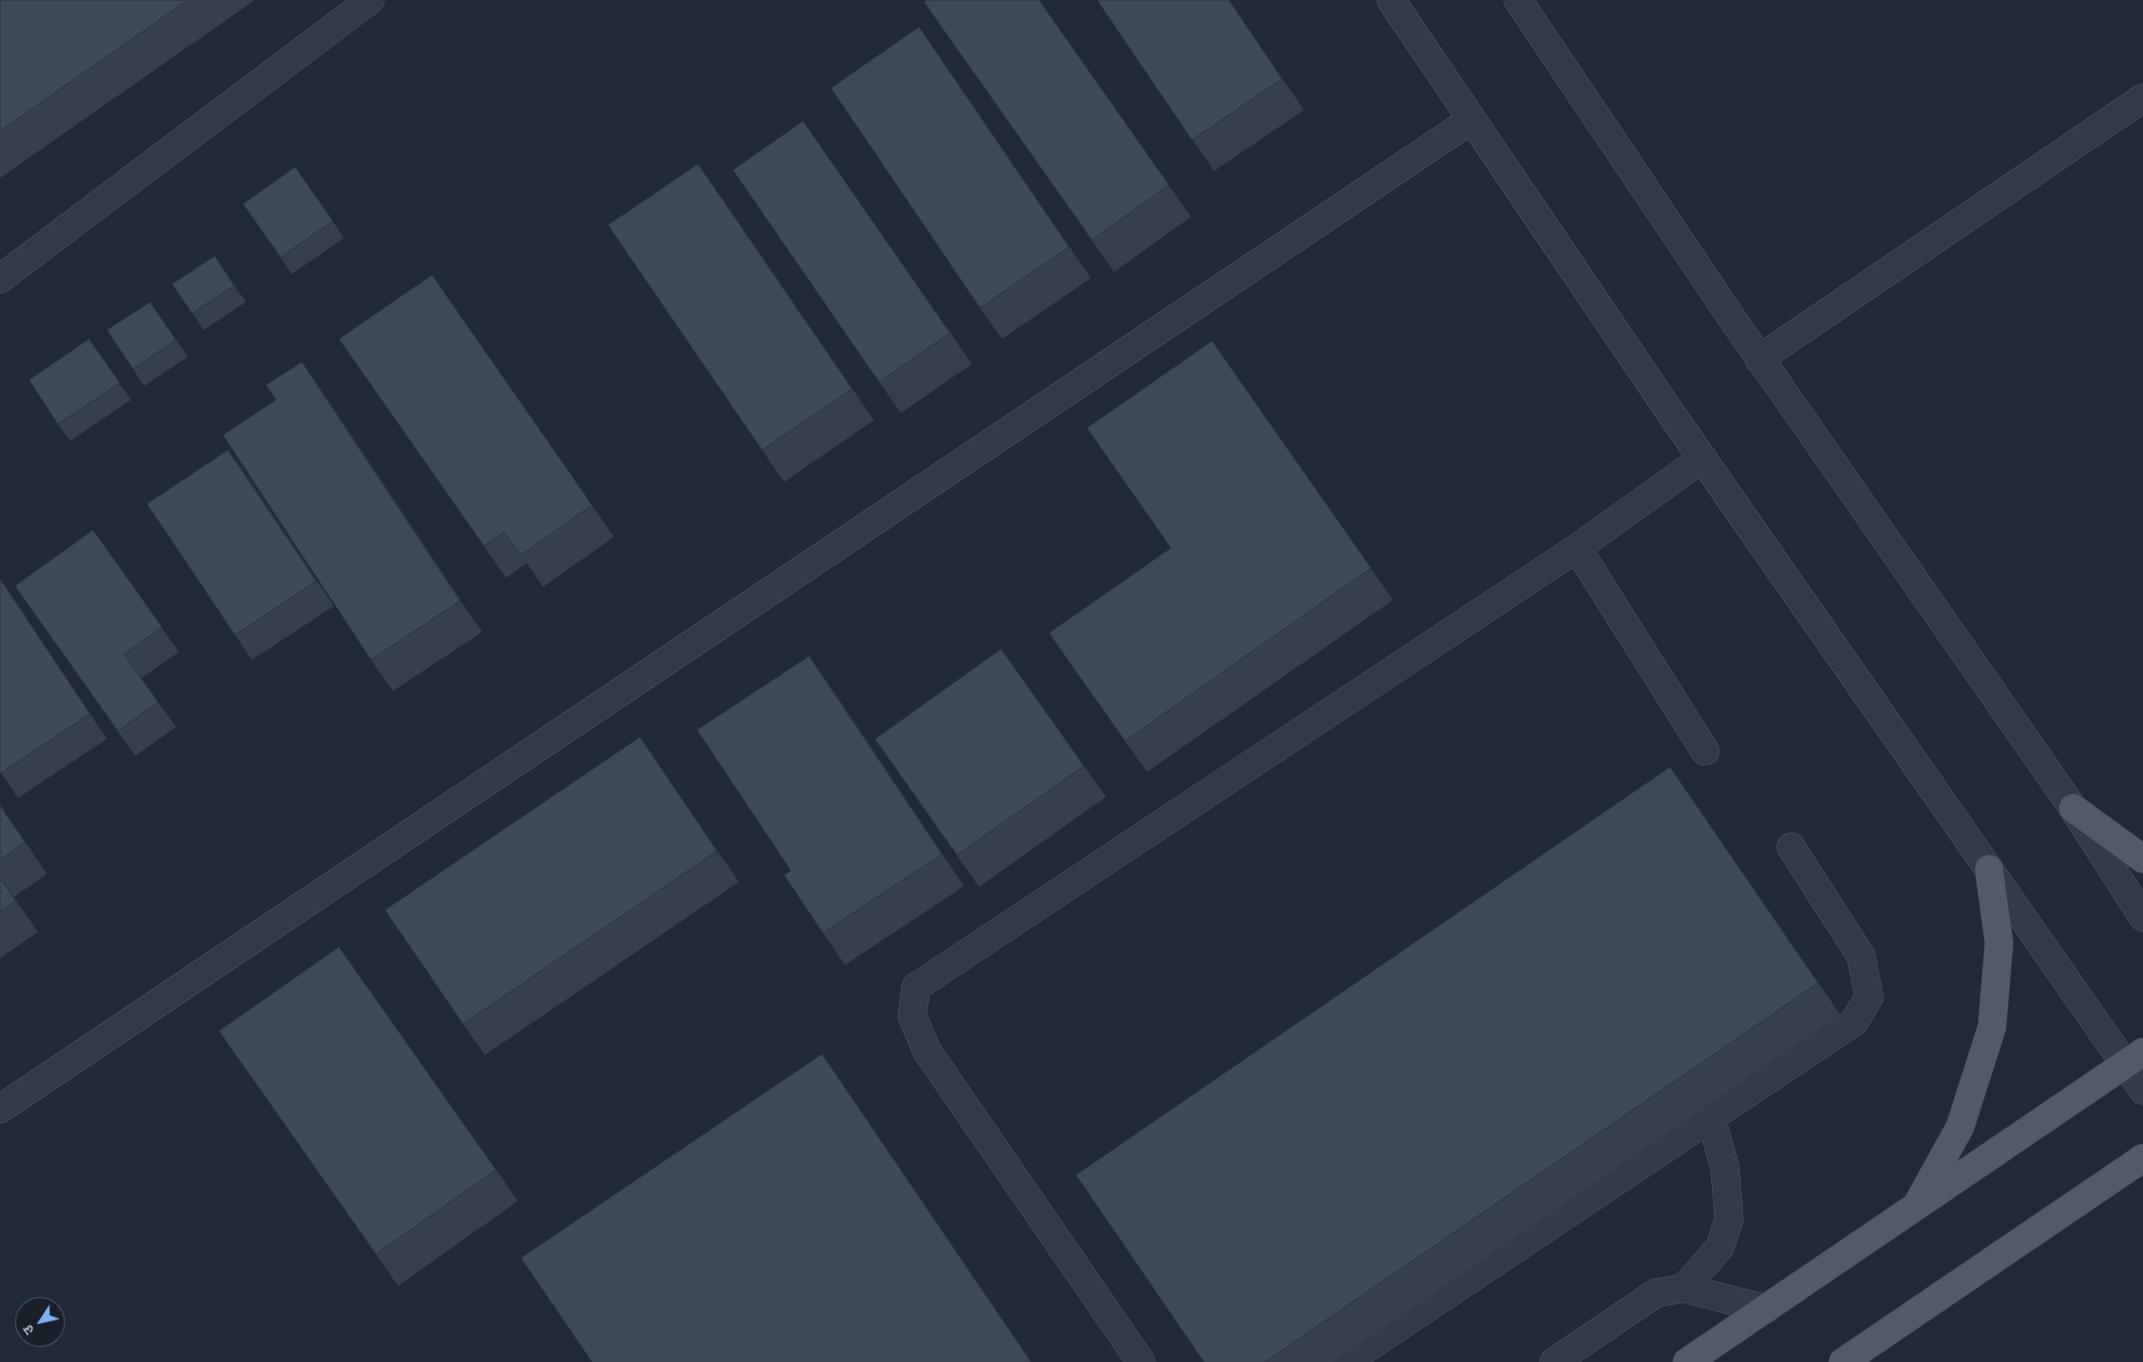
<!DOCTYPE html>
<html>
<head>
<meta charset="utf-8">
<style>
	body { margin:0 }
	#map { position:relative; width:2143px; height:1362px; overflow:hidden; background:#202a35; font-family:"Open Sans","Noto Sans Devanagari",sans-serif }
	canvas { display:block }
	.north { position:absolute; left:15px; top:1297px; width:50px; height:50px; box-sizing:border-box; background:#19202a; border:1px solid #545c67; border-radius:50%; rotate:235deg; font-size:14px; font-weight:700; line-height:20px; text-align:center; color:#adb6c3 }
	.north::after { content:''; display:block; margin:auto; width:18px; height:22px; background:#80b0f5; clip-path:polygon(50% 0,100% 100%,50% 72%,0 100%) }
</style>
</head>
<body>
<div id="map">
<canvas width="2143" height="1362"></canvas>
<div class="north">उ</div>
</div>
<script>
const ctx = document.querySelector('canvas').getContext('2d');
ctx.lineJoin = 'round';
const shape = rows => new Path2D(rows.map(r => 'M' + r).join(''));
function strokePath(path, color, width, dash) { ctx.strokeStyle = color; ctx.lineWidth = width; ctx.lineCap = dash ? 'butt' : 'round'; ctx.setLineDash(dash || []); ctx.stroke(path); }
function paint(path, color) { ctx.fillStyle = color; ctx.fill(path, 'evenodd'); }
const minor = shape([
	[1391,0,1672,415,2143,1090],
	[1518,0,1731,317,2073,808,2143,917],
	[0,279,370,0],
	[1759,359,2143,98],
	[1577,548,1705,751],
	[0,1109,1471,120],
	[1684,1288,1720,1247,1729,1219,1725,1168,1711,1118],
	[1141,1362,927,1051,912,1016,916,987,1577,548,1703,458],
	[1346,1362,1854,1022,1869,997,1861,956,1791,847],
	[1554,1362,1656,1293,1684,1288,1766,1309]
]);
const major = shape([
	[2073,808,2143,859],
	[1919,1201,1960,1127,1992,1027,1999,943,1989,869],
	[1687,1362,2143,1052],
	[1843,1362,2143,1158]
]);
strokePath(minor, '#505964', 29);
strokePath(major, '#3c4450', 29);
strokePath(minor, '#333b46', 28);
strokePath(major, '#515a66', 28);
paint(shape([
	[0,0,255,0,0,178],
	[1039,0,1191,217,1114,272,924,2],
	[1097,0,1229,0,1304,110,1214,171],
	[919,27,1091,278,1002,339,980,308],
	[803,121,972,364,901,413,879,382],
	[295,167,344,238,292,274,243,204],
	[720,195,874,420,784,482,762,450],
	[215,256,246,302,204,330,172,284],
	[432,275,614,537,543,587,527,563,506,578,339,339],
	[150,302,188,357,144,386,133,369],
	[89,339,131,400,70,441,58,424],
	[1212,341,1393,600,1147,772,1049,633,1171,548],
	[324,393,482,632,393,691,371,660],
	[228,450,334,606,252,660,235,635],
	[93,530,179,652,141,678,176,727,135,756,15,586],
	[0,579,107,739,18,798,1,773],
	[1001,649,1106,797,979,887,875,739],
	[831,687,964,886,845,965,823,933],
	[640,737,739,882,485,1055,463,1024],
	[1670,767,1840,1014,1333,1362,1204,1362],
	[0,804,47,874,14,897,38,932,0,958],
	[339,947,518,1201,398,1286,219,1031]
]), '#35404c');
paint(shape([
	[1229,0,1304,110,1282,79],
	[919,27,941,58,1091,278,1069,247],
	[698,164,720,195,874,420,852,389],
	[215,256,227,273,246,302,234,286],
	[150,302,162,319,188,357,176,340],
	[302,362,324,393,482,632,460,601],
	[228,450,246,474,334,606,316,581],
	[0,579,12,595,107,739,90,714],
	[809,656,831,687,964,886,942,854],
	[640,737,662,769,739,882,717,851],
	[1670,767,1692,799,1840,1014,1818,983],
	[0,804,47,874,25,842],
	[0,877,14,897,38,932,16,901],
	[822,1054,844,1085,1032,1362,1031,1362]
]), '#2b343e');
const building = shape([
	[0,0,188,0,0,131,0,0],
	[927,0,1039,0,1169,185,1092,240,924,2,927,0],
	[1097,0,1229,0,1282,79,1192,140,1097,0],
	[919,27,1069,247,980,308,831,88,919,27],
	[803,121,950,333,879,382,733,170,803,121],
	[698,164,852,389,762,450,608,225,698,164],
	[295,167,333,221,281,257,243,204,295,167],
	[215,256,234,286,192,313,172,284,215,256],
	[432,275,592,505,521,555,504,532,484,546,339,339,432,275],
	[150,302,176,340,133,369,107,330,150,302],
	[89,339,120,383,58,424,29,380,89,339],
	[1212,341,1371,568,1125,741,1049,633,1171,548,1087,428,1212,341],
	[302,362,460,601,371,660,223,435,276,400,266,385,302,362],
	[228,450,316,581,235,635,147,504,228,450],
	[93,530,162,627,124,654,158,702,118,731,15,586,93,530],
	[0,579,90,714,1,773,0,772,0,579],
	[1001,649,1084,766,957,855,875,739,1001,649],
	[809,656,942,854,823,933,784,875,791,871,697,730,809,656],
	[640,737,717,851,463,1024,385,910,640,737],
	[1670,767,1818,983,1265,1362,1204,1362,1076,1175,1670,767],
	[0,806,25,842,0,860,0,806],
	[0,878,16,901,0,911,0,878],
	[339,947,496,1170,376,1254,219,1031,339,947],
	[822,1054,1031,1362,592,1362,521,1258,822,1054]
]);
paint(building, '#3e4a58');
strokePath(building, '#2b343e', 1);
</script>
</body>
</html>
